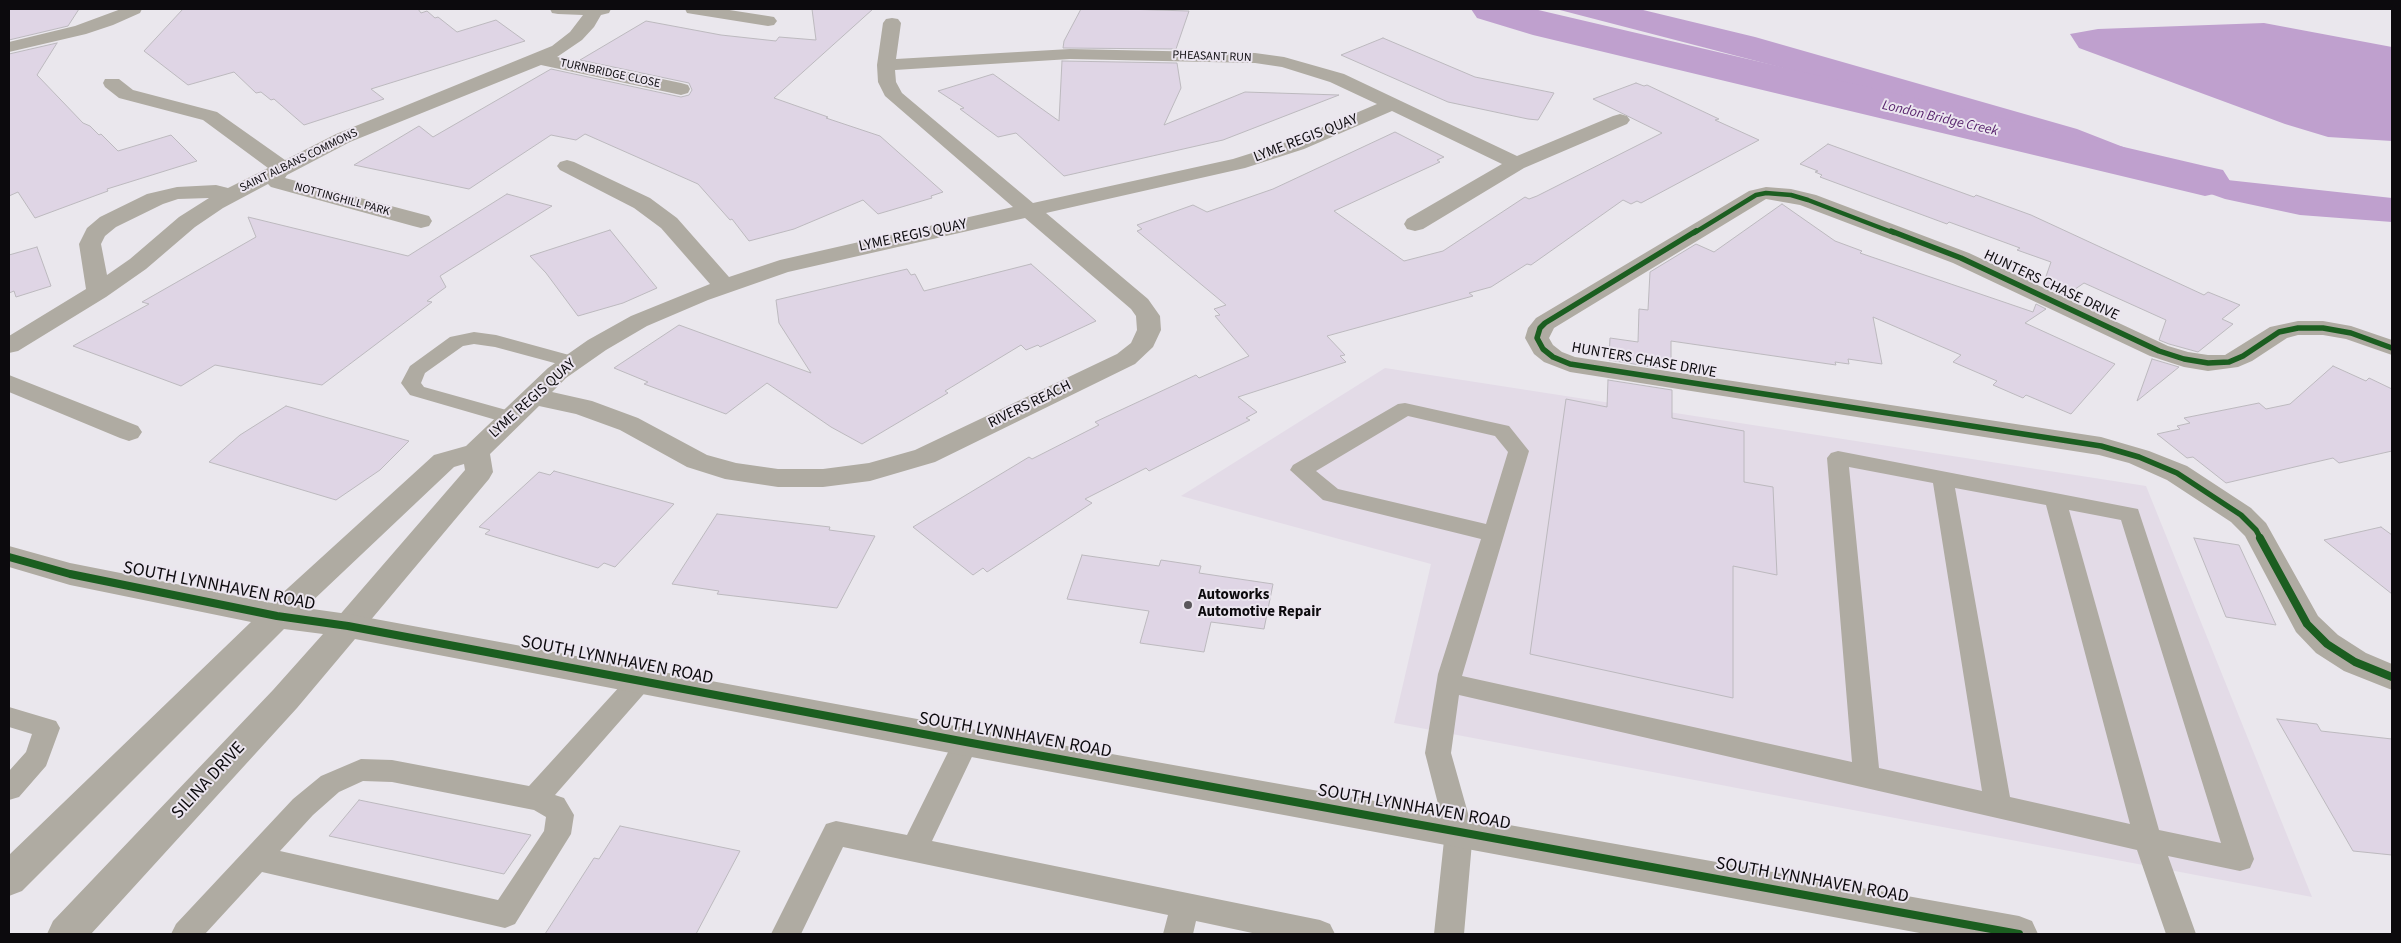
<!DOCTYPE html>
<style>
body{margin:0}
#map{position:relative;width:2401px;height:943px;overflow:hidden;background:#eae7ed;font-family:"Source Sans 3",sans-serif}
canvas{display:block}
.frame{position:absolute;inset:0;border:10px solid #0c0a0d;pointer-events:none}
</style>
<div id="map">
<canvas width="2401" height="943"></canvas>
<div class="frame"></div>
</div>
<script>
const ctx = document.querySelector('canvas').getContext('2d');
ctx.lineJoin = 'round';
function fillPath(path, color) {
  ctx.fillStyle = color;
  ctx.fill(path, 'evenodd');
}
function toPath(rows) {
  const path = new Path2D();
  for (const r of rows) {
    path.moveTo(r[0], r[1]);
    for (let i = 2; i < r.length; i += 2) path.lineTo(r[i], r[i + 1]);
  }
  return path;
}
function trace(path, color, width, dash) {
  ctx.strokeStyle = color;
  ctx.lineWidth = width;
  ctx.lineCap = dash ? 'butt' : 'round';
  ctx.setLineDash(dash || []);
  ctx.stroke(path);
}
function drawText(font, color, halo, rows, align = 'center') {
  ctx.font = font + ' "Source Sans 3",sans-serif';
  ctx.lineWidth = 4;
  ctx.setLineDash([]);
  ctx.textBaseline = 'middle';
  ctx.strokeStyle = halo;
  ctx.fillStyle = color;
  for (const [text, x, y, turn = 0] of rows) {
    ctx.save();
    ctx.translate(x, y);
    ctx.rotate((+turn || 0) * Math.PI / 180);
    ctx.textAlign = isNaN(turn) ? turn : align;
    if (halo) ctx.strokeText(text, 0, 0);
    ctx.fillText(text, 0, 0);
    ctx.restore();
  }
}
const built = toPath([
 [1385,368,2146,486,2312,897,1394,723,1431,564,1181,496]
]);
const water = toPath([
 [1556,9,1639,9,1755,37,2077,129,2200,177,2392,198,2392,222,2300,215,2225,199,2049,137],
 [2264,23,2392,47,2392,141,2328,137,2285,124,2079,48,2070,34,2098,29]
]);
const river = toPath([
 [1471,9,1534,9,2205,166,2223,170,2230,181,2223,192,2205,196,1533,35,1477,18,1471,9]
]);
const building = toPath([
 [9,9,79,9,68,26,9,40,9,9],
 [183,9,418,9,421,13,427,11,435,18,438,17,457,32,496,20,525,41,371,89,384,99,304,125,274,99,271,100,261,92,256,93,234,72,188,85,144,51,183,9],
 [812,9,873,9,774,98,828,117,826,118,880,136,943,192,931,196,932,198,878,214,863,200,794,229,749,241,732,219,730,220,698,184,585,134,576,140,551,135,469,189,354,165,419,126,433,137,551,69,681,97,689,95,692,90,689,83,580,60,646,21,721,35,776,41,779,37,816,40,812,9],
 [1081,9,1125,9,1189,11,1176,49,1063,48,1064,41,1081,9],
 [1383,38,1475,77,1554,93,1538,120,1528,119,1448,102,1341,55,1383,38],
 [57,43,37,75,83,123,90,126,99,135,101,134,118,151,171,135,197,161,107,189,108,191,97,195,35,218,18,192,9,196,9,54,57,43],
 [1062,61,1177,63,1181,88,1164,125,1245,92,1339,95,1223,140,1064,176,1016,133,998,137,960,109,964,108,938,91,993,74,1059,121,1062,61],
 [1636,83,1644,86,1647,85,1719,119,1715,120,1759,140,1641,203,1637,201,1631,204,1623,200,1531,265,1527,264,1491,287,1469,293,1473,296,1327,336,1345,355,1340,356,1346,362,1238,397,1257,412,1246,418,1250,420,1149,471,1146,468,1085,499,1092,503,987,572,983,568,973,575,913,527,1029,457,1032,459,1099,425,1095,422,1196,375,1199,378,1249,356,1215,316,1220,315,1214,309,1226,305,1137,231,1142,229,1137,225,1193,205,1207,212,1273,189,1395,132,1444,157,1437,160,1440,162,1334,211,1404,261,1443,251,1525,197,1529,199,1537,196,1662,133,1593,99,1636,83],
 [1828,144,1974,197,1976,195,2031,215,2204,295,2208,292,2240,305,2222,319,2233,324,2198,352,2169,344,2159,340,2166,320,2084,283,2065,296,2043,285,2051,262,2017,250,2020,248,1949,222,1947,224,1820,177,1822,175,1815,172,1818,171,1800,164,1828,144],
 [507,194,552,206,440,276,446,287,427,301,432,302,322,385,215,365,181,386,73,346,149,304,142,302,256,237,248,217,408,256,507,194],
 [1782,204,1835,241,1862,251,1860,253,2033,312,2036,304,2046,309,2025,323,2115,364,2071,414,2026,395,2023,398,1993,385,1997,381,1953,362,1961,355,1873,317,1882,364,1848,359,1849,364,1835,362,1836,365,1671,341,1671,370,1609,360,1610,338,1638,342,1639,309,1648,310,1650,272,1696,244,1714,252,1782,204],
 [610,230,657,288,623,303,578,316,546,273,530,256,610,230],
 [37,247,51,286,16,297,14,291,9,293,9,255,37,247],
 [1031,264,1096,321,1040,347,1038,345,1026,350,1021,345,945,391,948,393,862,444,831,427,767,383,726,414,644,384,648,382,614,368,679,325,811,373,779,323,776,300,907,269,911,275,915,274,924,291,1031,264],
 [2152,359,2179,367,2137,401,2152,359],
 [2333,366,2366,381,2369,378,2392,389,2392,451,2339,463,2333,458,2226,483,2193,457,2187,458,2157,434,2180,429,2177,426,2190,423,2184,418,2259,403,2266,409,2290,404,2333,366],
 [1608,380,1672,390,1672,418,1744,431,1744,482,1773,487,1777,575,1733,566,1733,698,1530,654,1566,399,1607,407,1608,380],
 [286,406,409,441,380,470,336,500,209,462,240,435,286,406],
 [554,471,674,504,615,567,604,563,598,568,485,534,490,530,479,527,539,472,550,475,554,471],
 [717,514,830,527,829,530,875,536,837,608,717,594,719,591,672,584,717,514],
 [2381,527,2392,535,2392,594,2324,540,2381,527],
 [2194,538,2239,545,2276,625,2226,617,2194,538],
 [1082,555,1159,566,1161,560,1201,566,1199,573,1273,584,1264,629,1211,622,1204,652,1140,643,1149,611,1067,599,1082,555],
 [2277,719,2317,724,2321,731,2392,739,2392,855,2353,851,2277,719],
 [359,800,531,835,504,874,329,836,359,800],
 [620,826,740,851,696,934,545,934,594,858,599,859,620,826]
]);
const service = toPath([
 [474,332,496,335,580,358,583,362,580,366,573,368,495,347,474,344,463,346,425,373,421,383,424,387,517,413,520,418,517,423,510,424,410,395,401,383,410,366,450,337,474,332],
 [1405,403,1509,426,1529,451,1462,676,1852,762,1827,458,1831,453,1838,451,2138,509,2254,859,2250,868,2240,871,2168,856,2196,934,2166,934,2137,850,1459,695,1451,753,1473,831,1464,934,1434,934,1445,831,1425,753,1438,674,1481,539,1323,500,1290,470,1293,465,1398,404,1405,403],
 [1408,416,1495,436,1508,452,1486,524,1338,489,1316,471,1408,416],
 [1849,467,1933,483,1982,791,1879,768,1849,467],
 [1955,488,2046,505,2130,824,2010,797,1955,488],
 [2069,510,2121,520,2221,843,2159,830,2069,510],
 [640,671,649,674,652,681,649,688,555,795,564,798,574,815,571,834,515,924,505,928,262,872,205,934,171,934,176,924,293,799,321,776,361,759,392,760,529,786,631,674,640,671],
 [363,781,392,782,534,810,546,817,544,831,498,900,280,851,313,815,339,792,363,781],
 [9,707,56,721,60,728,46,766,19,797,9,800,9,771,26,752,32,734,9,727,9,707],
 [966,731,975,734,979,742,932,841,1320,920,1330,924,1335,934,1257,934,1196,921,1193,934,1163,934,1168,915,843,847,801,934,771,934,826,824,836,821,907,835,957,734,966,731]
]);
const minor = toPath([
 [121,9,142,9,140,13,113,25,86,34,9,52,9,42,75,26,121,9],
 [550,9,611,9,609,13,601,15,594,27,582,40,557,57,681,83,688,85,690,89,688,93,681,95,541,65,350,142,287,175,285,178,429,216,432,221,429,226,421,228,413,226,271,187,268,184,223,208,195,227,146,269,106,297,18,351,9,353,9,336,86,289,79,244,87,228,100,217,147,194,177,187,216,185,228,188,268,168,203,120,119,98,105,87,103,83,105,79,119,79,133,90,217,112,285,160,336,134,552,46,570,32,583,15,558,14,552,13,550,9],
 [209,198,179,217,130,259,107,275,101,244,105,236,116,227,163,204,178,199,209,198],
 [685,9,723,9,768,16,774,17,777,21,774,25,768,26,693,14,687,13,685,9],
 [892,18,898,19,901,23,896,59,1070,49,1255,53,1284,57,1344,74,1517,156,1613,116,1620,114,1627,116,1630,120,1627,124,1524,168,1423,229,1415,231,1407,229,1404,224,1407,219,1502,164,1392,111,1304,149,1245,168,1046,213,1148,299,1160,316,1161,330,1153,347,1135,364,935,462,870,481,823,487,778,487,725,479,687,467,620,430,576,414,539,406,490,454,493,472,489,479,359,634,348,638,337,634,332,626,337,618,465,470,464,464,454,467,288,624,277,628,266,624,262,616,266,608,434,455,466,446,548,368,588,340,631,316,710,284,661,228,634,208,560,170,557,166,560,162,567,160,574,162,650,198,677,218,729,277,780,260,1013,207,885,96,878,82,877,65,883,23,886,19,892,18],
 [1070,59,1255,63,1282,67,1330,82,1377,104,1290,141,1233,159,1033,203,902,93,896,82,895,70,1070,59],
 [1025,218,1131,309,1136,316,1137,330,1131,343,1117,354,915,450,869,463,823,469,778,469,736,463,707,455,638,418,592,401,552,392,566,378,606,350,647,326,708,300,788,272,1025,218],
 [1766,187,1791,189,1816,195,1969,253,2168,346,2188,352,2208,355,2225,355,2270,327,2298,321,2323,321,2351,326,2392,340,2392,355,2346,339,2323,335,2298,335,2287,338,2252,361,2238,367,2208,371,2184,367,2150,356,1953,263,1800,205,1766,199,1554,328,1549,338,1553,345,1562,352,1575,357,2101,437,2149,451,2187,466,2251,508,2266,523,2318,616,2338,635,2366,653,2392,664,2392,690,2344,671,2316,653,2296,632,2245,536,2231,522,2167,480,2129,463,2099,455,1570,372,1544,362,1534,354,1525,338,1528,328,1536,318,1749,191,1766,187],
 [9,375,138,426,142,432,138,438,129,441,120,438,9,392,9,375]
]);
const tertiary = toPath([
 [9,546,70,563,277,604,348,614,966,728,2019,916,2032,921,2038,934,1925,934,966,756,355,639,297,708,91,934,47,934,53,921,273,690,323,634,284,629,22,891,9,896,9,855,251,622,70,585,9,567,9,546]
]);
const cyclewayFar2 = toPath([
 [1694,233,1756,195,1766,193,1791,195,1808,200,1894,233]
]);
const cyclewayFar1 = toPath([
 [1696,231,1545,323,1540,328,1537,338,1543,349,1553,357,1570,364,2101,446,2139,457,2177,473,2241,515,2256,530,2261,539],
 [1891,231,1961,258,2159,351,2184,359,2208,363,2229,362,2243,356,2279,332,2298,328,2323,328,2351,333,2392,348]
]);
const cycleway = toPath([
 [2260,538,2307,624,2327,644,2355,662,2392,677],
 [9,557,70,574,277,616,348,626,966,742,2019,934]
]);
const markers = [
 [1188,605,5,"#5a575b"]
];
const farStreetnames = [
 ["PHEASANT RUN",1212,57,2],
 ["TURNBRIDGE CLOSE",610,74,12],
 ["SAINT ALBANS COMMONS",299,161,-26],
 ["NOTTINGHILL PARK",342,200,15]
];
const farWaternames = [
 ["London Bridge Creek",1940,119,13]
];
const streetNames = [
 ["LYME REGIS QUAY",1306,139,-21],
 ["LYME REGIS QUAY",913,236,-12],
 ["HUNTERS CHASE DRIVE",2051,286,25],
 ["HUNTERS CHASE DRIVE",1644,361,10],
 ["LYME REGIS QUAY",533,399,-42],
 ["RIVERS REACH",1030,405,-26]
];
const poiNames = [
 ["Autoworks",1198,596],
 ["Automotive Repair",1198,613]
];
const nearStreetnames = [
 ["SOUTH LYNNHAVEN ROAD",219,587,11],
 ["SOUTH LYNNHAVEN ROAD",617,661,11],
 ["SOUTH LYNNHAVEN ROAD",1015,736,10],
 ["SILINA DRIVE",209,781,-47],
 ["SOUTH LYNNHAVEN ROAD",1414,808,10],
 ["SOUTH LYNNHAVEN ROAD",1812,881,10]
];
fillPath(built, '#e3dbe7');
fillPath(water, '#bfa0ce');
fillPath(river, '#bfa0ce');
fillPath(building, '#dfd5e5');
trace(building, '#bcb9be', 1);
fillPath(service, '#afaba2');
fillPath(minor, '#afaba2');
fillPath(tertiary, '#afaba2');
trace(cyclewayFar2, '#1b5e20', 4.5);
trace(cyclewayFar1, '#1b5e20', 5.5);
trace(cycleway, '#1b5e20', 8);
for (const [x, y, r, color] of markers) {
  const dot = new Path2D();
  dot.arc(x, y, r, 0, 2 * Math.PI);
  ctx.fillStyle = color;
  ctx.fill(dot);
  trace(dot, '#ebe5ef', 2);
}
drawText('12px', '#0c0a0d', '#ebe5ef', farStreetnames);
drawText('italic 14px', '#541f6a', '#ebe5ef', farWaternames);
drawText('15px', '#0c0a0d', '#ebe5ef', streetNames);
drawText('bold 15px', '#0c0a0d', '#ebe5ef', poiNames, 'left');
drawText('18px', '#0c0a0d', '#ebe5ef', nearStreetnames);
</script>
